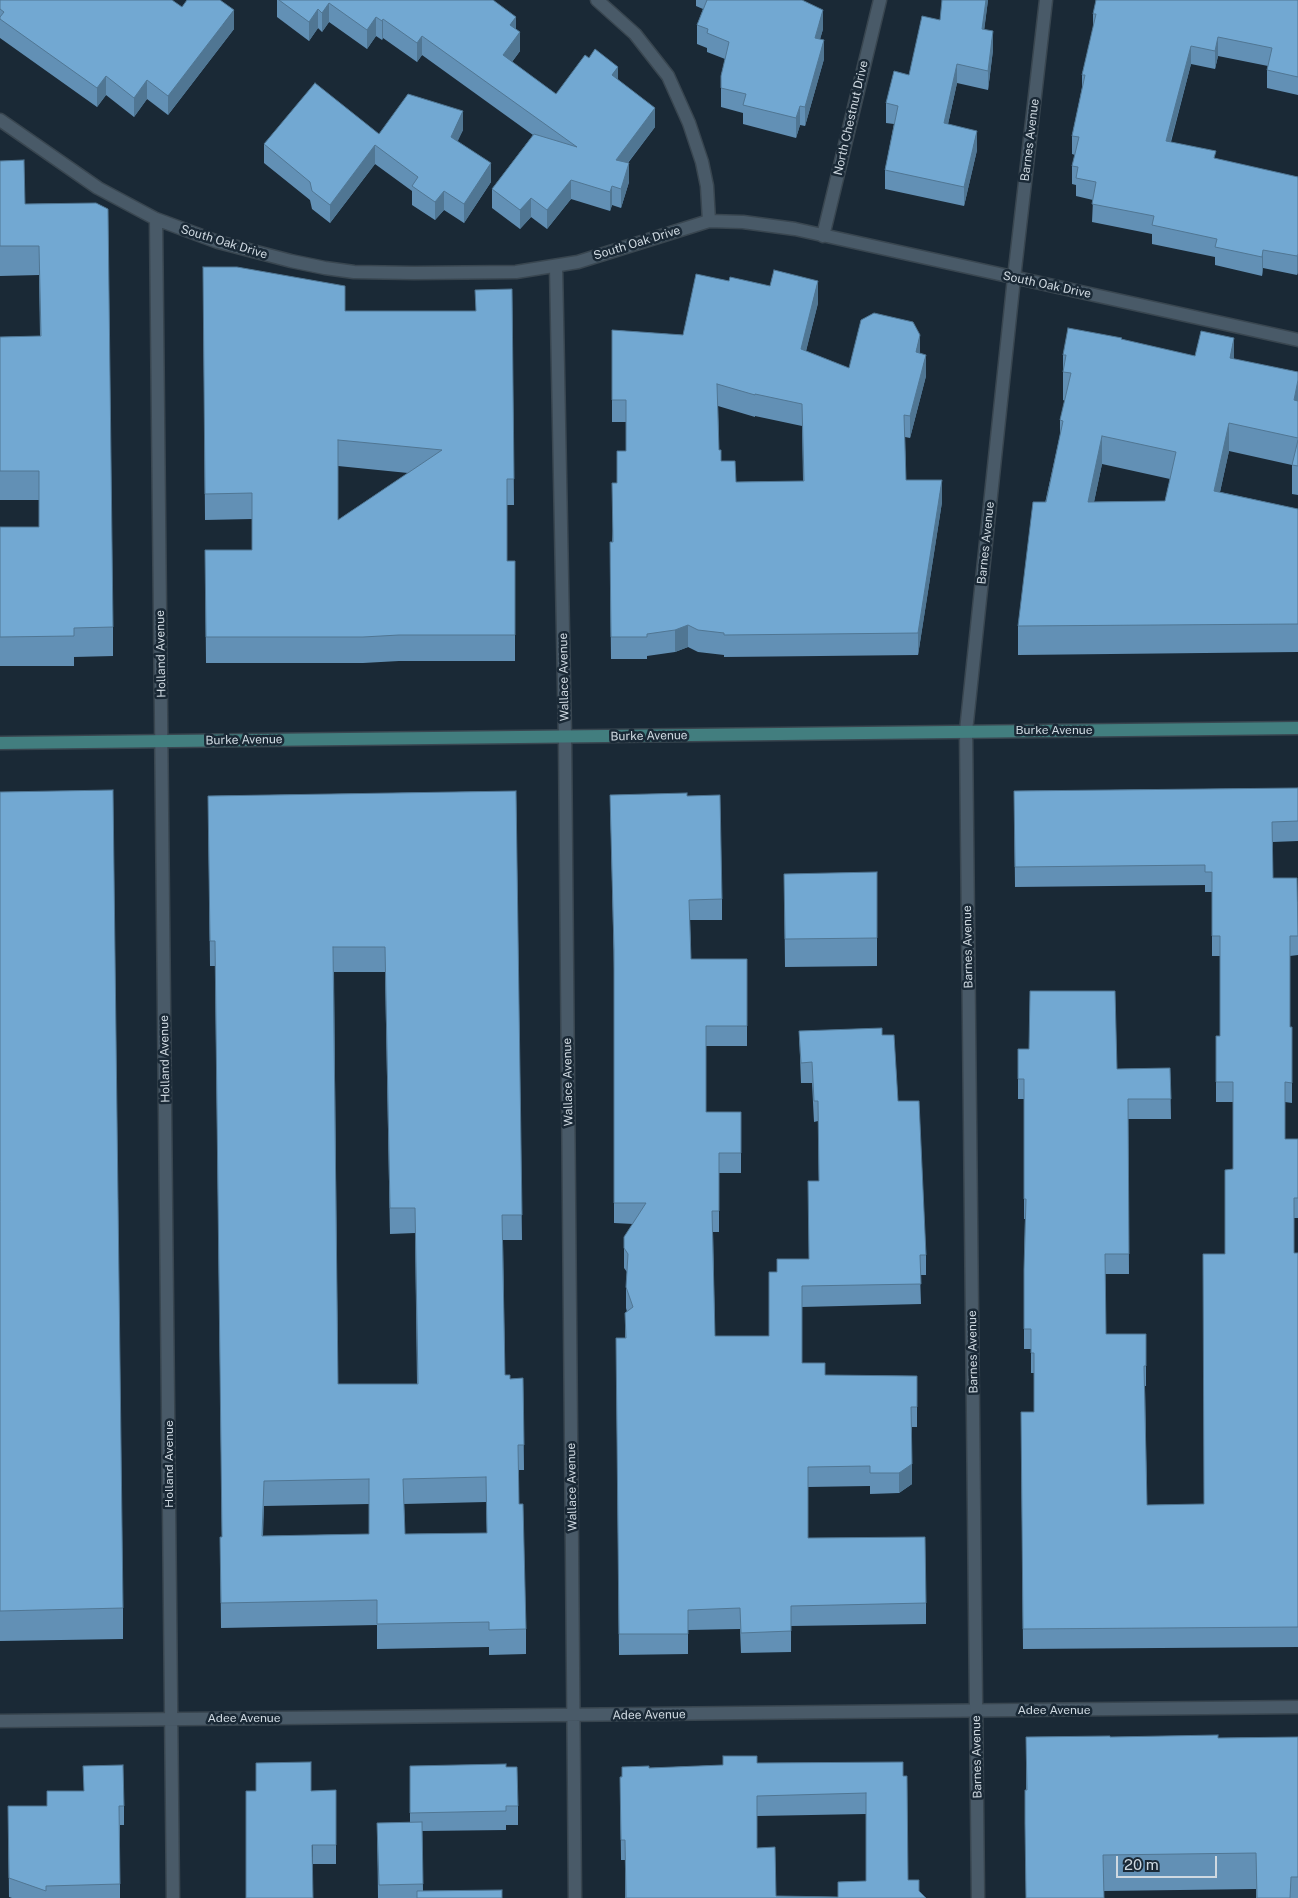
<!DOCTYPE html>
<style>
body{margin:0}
#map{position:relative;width:1298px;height:1898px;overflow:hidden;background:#1a2936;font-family:"Public Sans",sans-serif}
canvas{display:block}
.scale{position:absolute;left:1116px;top:1856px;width:101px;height:22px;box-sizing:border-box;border:2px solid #cfd9e1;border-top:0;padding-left:6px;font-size:15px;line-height:18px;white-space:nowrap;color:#cfd9e1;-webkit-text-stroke:4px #1a2936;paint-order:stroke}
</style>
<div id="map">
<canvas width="1298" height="1898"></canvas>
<div class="scale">20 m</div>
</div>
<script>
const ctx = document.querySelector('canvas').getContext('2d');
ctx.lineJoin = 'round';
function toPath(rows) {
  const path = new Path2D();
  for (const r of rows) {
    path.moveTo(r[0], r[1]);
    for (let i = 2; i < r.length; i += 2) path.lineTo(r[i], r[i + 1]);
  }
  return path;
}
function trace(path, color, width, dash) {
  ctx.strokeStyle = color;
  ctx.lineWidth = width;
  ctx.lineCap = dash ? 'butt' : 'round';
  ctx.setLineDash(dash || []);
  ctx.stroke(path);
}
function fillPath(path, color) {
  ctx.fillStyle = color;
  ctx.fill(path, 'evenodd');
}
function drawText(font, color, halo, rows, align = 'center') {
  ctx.font = font + ' "Public Sans",sans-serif';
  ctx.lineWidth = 5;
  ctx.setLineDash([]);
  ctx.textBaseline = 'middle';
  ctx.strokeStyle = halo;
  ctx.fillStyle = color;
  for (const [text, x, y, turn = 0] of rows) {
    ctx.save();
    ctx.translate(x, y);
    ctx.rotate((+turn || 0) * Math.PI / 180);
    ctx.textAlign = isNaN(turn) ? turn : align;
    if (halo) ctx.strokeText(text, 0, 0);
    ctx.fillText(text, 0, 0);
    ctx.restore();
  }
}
const minor = toPath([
 [597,0,635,34,668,76,689,123,702,162,707,186,709,221],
 [0,120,98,188,156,219,218,242,291,261,325,268,354,272,414,273,516,272,578,262,709,221,743,222,795,229,1298,340],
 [156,219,173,1898],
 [823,236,880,0],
 [556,266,565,737,575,1898],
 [0,1721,1298,1707]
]);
const tertiary = toPath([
 [978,1898,966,731,1014,278,1046,0]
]);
const secondary = toPath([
 [0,743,1298,728]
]);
const wall = toPath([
 [0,0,182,7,234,29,168,115,147,99,134,117,106,95,97,107,0,38],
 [277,0,493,0,516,30,520,51,512,62,556,94,618,80,655,127,628,163,629,182,621,208,612,205,610,211,571,199,547,229,531,217,520,229,492,208,492,189,533,135,422,55,417,62,383,38,382,40,376,36,367,49,329,22,322,32,318,28,309,41,277,17],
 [696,0,802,0,823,29,820,39,824,59,805,126,800,125,796,138,743,124,743,113,721,107,721,76,725,59,707,52,707,48,697,44,697,25,703,9,696,6],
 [988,0,984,30,993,50,988,90,957,83,948,124,977,150,964,206,885,189,885,170,894,124,886,123,886,103,909,75,940,20],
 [1298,0,1298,95,1267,88,1267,70,1268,66,1218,56,1215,69,1191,64,1171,142,1216,159,1298,177,1298,272,1297,275,1263,268,1262,276,1215,265,1215,257,1152,244,1152,234,1092,222,1093,200,1076,196,1076,185,1072,184,1072,166,1075,155,1072,154,1072,136,1082,88,1082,75,1093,28,1093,14],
 [463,130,457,141,491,182,464,223,444,210,435,220,412,205,412,191,375,164,330,223,312,209,310,200,264,163,264,144,379,134],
 [0,161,25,204,96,203,113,627,113,656,74,657,74,666,0,666,0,527,39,527,39,500,0,500,0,337,40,336,39,275,0,276],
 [203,267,345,311,475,311,512,289,514,505,507,505,507,561,515,561,515,661,399,661,363,663,206,663,205,550,252,550,252,519,205,520],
 [338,466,408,473,338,520],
 [818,303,806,351,849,368,920,353,926,376,910,438,905,437,906,480,942,502,918,655,724,657,724,655,698,652,688,647,675,652,647,656,647,659,611,659,610,564,612,542,617,483,617,451,626,451,626,422,612,422,612,330,683,335],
 [718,406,755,417,755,416,802,426,803,481,736,482,721,461,719,450],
 [1122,340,1195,356,1234,359,1298,372,1298,495,1292,494,1292,465,1229,451,1220,492,1298,509,1298,652,1018,655,1018,626,1060,435,1060,420,1065,401,1063,400,1063,355],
 [1102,464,1170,479,1165,501,1094,502],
 [1298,788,1298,841,1273,842,1273,878,1298,902,1298,955,1290,956,1290,1027,1292,1027,1292,1103,1285,1102,1285,1139,1298,1139,1298,1218,1294,1218,1294,1253,1298,1253,1298,1647,1023,1649,1021,1412,1034,1412,1034,1373,1031,1373,1031,1349,1024,1349,1024,1269,1025,1219,1024,1219,1024,1099,1018,1099,1018,1049,1117,1069,1170,1068,1171,1119,1128,1119,1129,1274,1105,1274,1106,1334,1146,1334,1146,1386,1145,1386,1147,1505,1204,1504,1225,1254,1233,1169,1233,1102,1216,1102,1216,1036,1220,1036,1220,956,1212,956,1212,892,1205,892,1205,885,1015,887,1014,791],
 [516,791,522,1240,503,1240,505,1375,510,1379,523,1378,524,1470,519,1470,519,1504,526,1629,526,1654,489,1655,489,1647,377,1649,377,1625,221,1628,220,1537,222,1537,215,966,210,966,208,796],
 [334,972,385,972,390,1234,415,1233,417,1384,338,1384],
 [486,1502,487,1533,405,1534,404,1504],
 [369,1504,369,1534,263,1536,264,1506],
 [0,792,123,1608,123,1639,0,1641],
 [610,795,687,796,722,899,722,920,690,920,691,959,747,959,747,1046,706,1046,706,1112,741,1112,741,1173,719,1173,719,1232,713,1232,715,1336,769,1336,777,1272,809,1259,819,1181,818,1121,814,1122,812,1083,801,1083,799,1031,882,1035,898,1101,926,1255,926,1275,920,1275,921,1304,802,1307,802,1363,825,1375,917,1376,917,1427,912,1427,912,1484,899,1493,870,1494,870,1486,808,1487,808,1538,926,1603,926,1624,791,1626,791,1652,741,1653,740,1629,688,1630,688,1654,619,1655,616,1338,625,1338,625,1313,627,1312,626,1308,626,1287,627,1272,624,1268,624,1237,633,1224,614,1223,614,970],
 [784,874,877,938,877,966,785,967],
 [1026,1737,1218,1738,1298,1737,1298,1898,1256,1898,1256,1889,1104,1891,1104,1898,1026,1898,1025,1790,1026,1790],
 [757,1763,903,1776,908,1880,926,1898,625,1898,625,1860,621,1860,620,1777,649,1768,723,1765],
 [866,1814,866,1881,838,1882,838,1897,776,1896,757,1848,757,1816],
 [410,1766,506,1767,518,1806,518,1825,506,1825,506,1830,422,1831,423,1891,502,1898,378,1898,377,1823,410,1823],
 [336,1790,336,1864,313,1864,311,1791],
 [8,1806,124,1806,124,1825,120,1825,120,1898,12,1898,9,1897]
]);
const shadedWall = toPath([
 [986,0,988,0,982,48,982,29],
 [329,3,329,22,322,32,322,13],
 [318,9,318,28,309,41,309,22],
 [234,10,234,29,168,115,168,96],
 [823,10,823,29,815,57,815,38],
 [376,17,376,36,367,49,367,30],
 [516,17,516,35,510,25],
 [383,19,383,38,382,40,382,21],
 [993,31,993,50,988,90,988,71],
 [520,32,520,51,503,74,503,55],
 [422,36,422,55,417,62,417,43],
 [1218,37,1218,56,1215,69,1215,51],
 [824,40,824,59,805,126,805,107],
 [1191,46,1191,64,1166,159,1166,141],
 [957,64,957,83,944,142,944,123],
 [618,67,618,86,612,75],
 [106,76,106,95,97,107,97,88],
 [147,80,147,99,134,117,134,98],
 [800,106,800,125,796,138,796,118],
 [655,108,655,127,616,178,616,160],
 [463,111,463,130,451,156,451,137],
 [977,131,977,150,964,206,964,187],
 [375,145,375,164,330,223,330,205],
 [491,163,491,182,464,223,464,204],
 [629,163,629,182,621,208,621,189],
 [571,180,571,199,547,229,547,210],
 [612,186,612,205,610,211,610,192],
 [444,191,444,210,435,220,435,202],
 [531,198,531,217,520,229,520,210],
 [1263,250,1263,268,1262,276,1262,257],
 [1298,254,1298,272,1297,275,1297,256],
 [818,281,818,303,801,371,801,349],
 [920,335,920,357,916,352],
 [1234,338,1234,366,1230,358],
 [926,355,926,376,910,438,910,416],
 [1298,380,1298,408,1294,400],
 [1229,423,1229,451,1214,519,1214,491],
 [1102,436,1102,464,1088,530,1088,502],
 [942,480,942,502,918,655,918,633],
 [688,625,688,647,675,652,675,630],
 [912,1464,912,1484,899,1493,899,1473]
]);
const building = toPath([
 [0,0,172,0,182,7,187,0,220,0,234,10,168,96,147,80,134,98,106,76,97,88,0,19,0,17,4,12,0,9,0,0],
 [279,0,493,0,516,17,510,25,520,32,503,55,556,94,585,55,589,58,595,49,618,67,612,75,655,108,616,160,629,163,621,189,612,186,610,192,571,180,547,210,531,198,520,210,492,189,534,134,577,147,422,36,417,43,383,19,382,21,376,17,367,30,329,3,322,13,318,9,309,22,279,0],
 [707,0,802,0,823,10,815,38,824,40,805,107,800,106,796,118,743,105,746,94,721,88,721,76,729,42,707,33,708,29,697,25,707,0],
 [942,0,986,0,982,29,993,31,988,71,957,64,944,123,977,131,964,187,885,170,898,106,886,103,894,71,909,75,922,16,940,20,942,0],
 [1096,0,1298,0,1298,77,1267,70,1272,48,1218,37,1215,51,1191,46,1166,141,1216,151,1214,158,1298,177,1298,254,1297,256,1263,250,1262,257,1215,247,1217,239,1152,225,1154,216,1092,204,1096,182,1076,178,1078,167,1072,166,1079,137,1072,136,1085,75,1082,75,1096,14,1093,14,1096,0],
 [315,83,379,134,408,94,463,111,451,137,491,163,464,204,444,191,435,202,412,186,418,177,375,145,330,205,312,191,310,182,264,144,315,83],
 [24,160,25,204,96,203,108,209,113,627,74,628,74,636,0,637,0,527,39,527,39,471,0,471,0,337,41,336,39,246,0,246,0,161,24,160],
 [203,267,237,267,345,286,345,311,476,311,475,290,512,289,514,479,507,479,507,561,515,561,515,635,399,635,363,637,206,637,205,550,252,550,252,493,205,494,203,267],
 [338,440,442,450,338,520,338,440],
 [774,270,818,281,801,349,849,368,861,320,874,313,913,322,920,335,916,352,926,355,910,416,904,415,906,480,942,480,918,633,724,635,724,633,698,630,688,625,675,630,647,634,647,637,611,637,610,542,613,542,612,483,617,483,617,451,626,451,626,400,612,400,612,330,683,335,696,274,729,281,730,277,770,286,774,270],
 [717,384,755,395,755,394,802,404,804,481,736,482,735,461,721,461,721,450,719,450,717,384],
 [1068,328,1122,338,1121,339,1195,356,1201,331,1234,338,1230,358,1298,372,1298,380,1294,400,1298,401,1298,438,1229,423,1214,491,1298,509,1298,624,1018,626,1033,502,1046,502,1063,421,1060,420,1071,373,1063,372,1066,355,1063,355,1068,328],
 [1102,436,1176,452,1165,501,1088,502,1102,436],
 [1298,440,1298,466,1292,465,1298,440],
 [1298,788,1298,821,1272,822,1273,878,1297,878,1298,936,1290,936,1290,1027,1292,1027,1292,1083,1285,1082,1285,1139,1298,1139,1298,1198,1294,1198,1294,1253,1298,1253,1298,1627,1023,1629,1021,1412,1034,1412,1034,1353,1031,1353,1031,1329,1024,1329,1024,1269,1026,1199,1024,1199,1024,1079,1018,1079,1018,1049,1029,1049,1030,991,1115,991,1117,1069,1170,1068,1171,1099,1128,1099,1129,1254,1105,1254,1106,1334,1146,1334,1146,1366,1144,1366,1147,1505,1204,1504,1203,1254,1225,1254,1225,1170,1233,1169,1233,1082,1216,1082,1216,1036,1220,1036,1220,936,1212,936,1212,872,1205,872,1205,865,1015,867,1014,791,1298,788],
 [113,790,123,1608,0,1611,0,792,113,790],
 [516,791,522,1215,502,1215,505,1375,510,1375,510,1379,523,1378,524,1445,518,1445,519,1504,523,1504,526,1629,489,1630,489,1622,377,1624,377,1600,221,1603,220,1537,222,1537,215,941,210,941,208,796,516,791],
 [333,947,385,947,390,1208,415,1208,418,1384,338,1384,333,947],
 [486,1477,487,1533,405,1534,403,1479,486,1477],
 [369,1479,369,1534,262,1536,264,1481,369,1479],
 [687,793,687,796,720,795,722,899,689,900,691,959,747,959,747,1026,706,1026,706,1112,741,1112,741,1153,719,1153,719,1211,712,1211,715,1336,769,1336,769,1272,777,1272,777,1259,809,1259,808,1181,819,1181,818,1101,814,1101,812,1062,801,1063,799,1031,882,1028,882,1035,894,1035,898,1101,919,1101,926,1255,920,1255,921,1284,802,1286,802,1363,825,1363,825,1375,917,1376,917,1407,911,1407,912,1464,899,1473,870,1473,870,1466,808,1467,808,1538,925,1537,926,1603,791,1606,791,1631,741,1633,740,1608,688,1610,688,1634,619,1634,616,1338,626,1338,625,1313,633,1307,626,1287,628,1254,624,1248,624,1237,646,1203,614,1203,614,950,610,795,687,793],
 [877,872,877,938,785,939,784,874,877,872],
 [1218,1735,1218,1738,1298,1737,1298,1877,1291,1877,1290,1898,1257,1898,1256,1853,1103,1855,1104,1898,1026,1898,1025,1824,1025,1790,1027,1790,1026,1737,1110,1736,1110,1737,1218,1735],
 [723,1756,757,1756,757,1763,903,1762,903,1776,907,1776,908,1880,919,1880,919,1891,926,1898,626,1898,625,1840,621,1840,620,1777,622,1777,622,1767,649,1766,649,1768,723,1765,723,1756],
 [866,1793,866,1881,838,1882,838,1897,776,1896,775,1847,757,1848,757,1796,866,1793],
 [311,1762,311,1791,336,1790,336,1845,312,1845,313,1898,246,1898,246,1791,256,1791,256,1763,311,1762],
 [506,1764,506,1767,517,1767,518,1806,506,1806,506,1811,410,1813,410,1766,506,1764],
 [123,1765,124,1806,119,1806,120,1884,46,1886,46,1891,9,1878,8,1806,47,1806,47,1791,84,1791,83,1766,123,1765],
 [422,1822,423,1884,379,1885,377,1823,422,1822],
 [502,1890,502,1898,417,1898,417,1891,502,1890]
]);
const streetNames = [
 ["North Chestnut Drive",851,118,-77],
 ["Barnes Avenue",1030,140,-83],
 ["South Oak Drive",224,242,17],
 ["South Oak Drive",637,243,-17],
 ["South Oak Drive",1047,285,12],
 ["Barnes Avenue",986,543,-84],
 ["Holland Avenue",161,654,-91],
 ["Wallace Avenue",564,677,-91],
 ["Burke Avenue",1054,730],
 ["Burke Avenue",649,736,-1],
 ["Burke Avenue",244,740,-1],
 ["Barnes Avenue",968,947,-91],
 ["Holland Avenue",165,1059,-91],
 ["Wallace Avenue",568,1082,-91],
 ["Barnes Avenue",973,1352,-91],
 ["Holland Avenue",169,1464,-90],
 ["Wallace Avenue",572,1487,-91],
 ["Adee Avenue",1054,1710],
 ["Adee Avenue",649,1715,-1],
 ["Adee Avenue",244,1718],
 ["Barnes Avenue",977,1757,-91]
];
trace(minor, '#394650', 15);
trace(tertiary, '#394650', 15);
trace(secondary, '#394650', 15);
trace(minor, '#495a68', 12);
trace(tertiary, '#495a68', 12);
trace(secondary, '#427e7f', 12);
fillPath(wall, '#6290b5');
fillPath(shadedWall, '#507693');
fillPath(building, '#72a8d2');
trace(building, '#507693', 1);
drawText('12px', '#cfd9e1', '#1a2936', streetNames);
</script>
